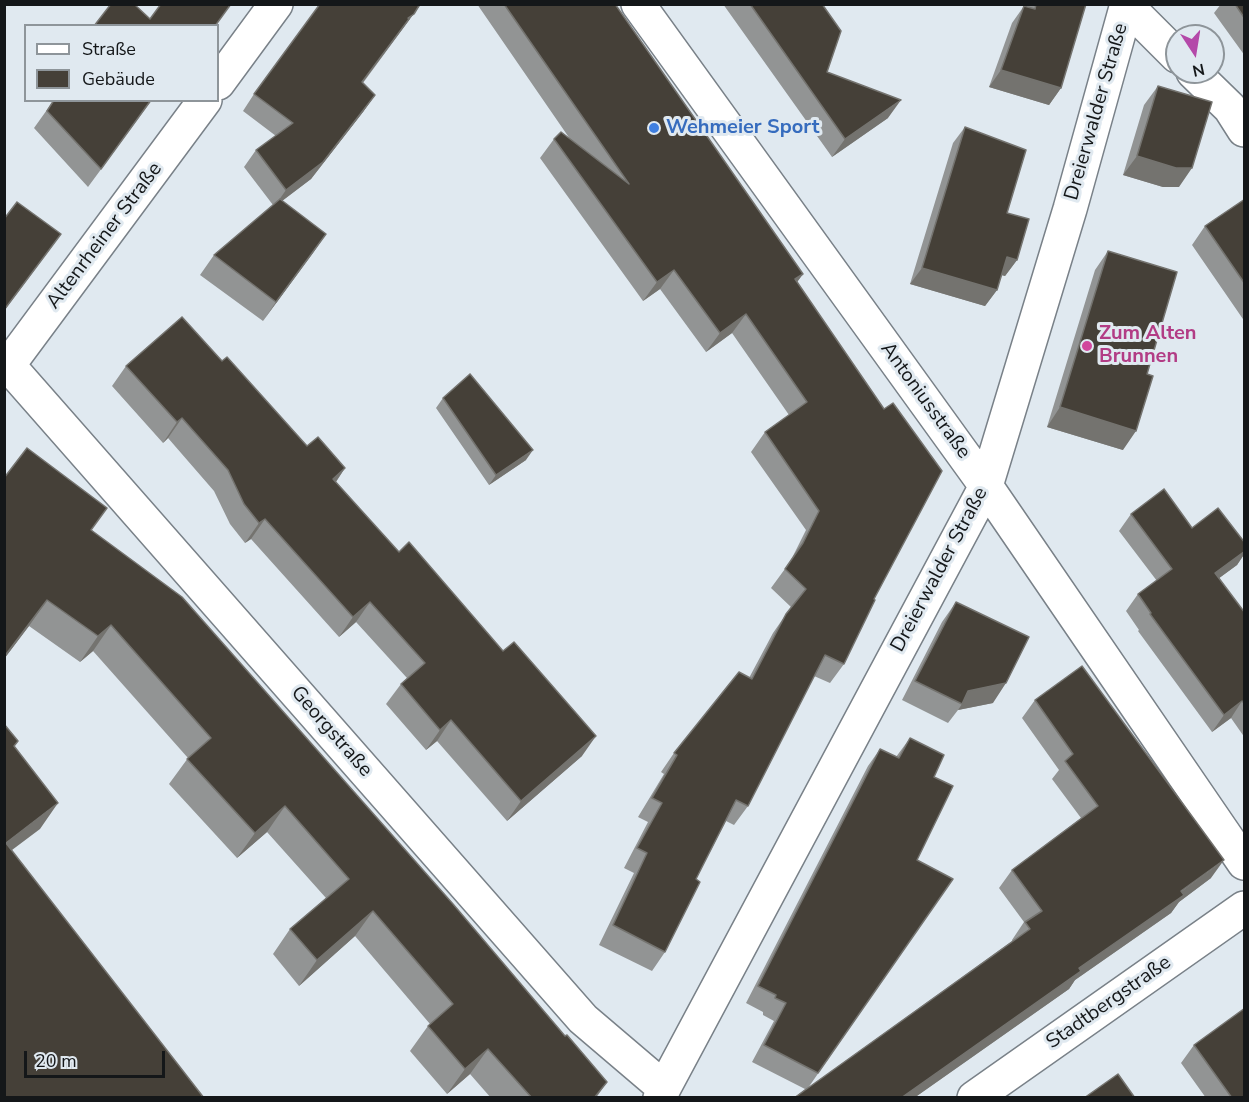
<!DOCTYPE html>
<meta charset="utf-8">
<style>
body{margin:0}
#map{position:relative;width:1249px;height:1102px;overflow:hidden;background:#e0e9f0;font-family:"Nunito Sans",sans-serif}
canvas{display:block}
.frame{position:absolute;inset:0;border:6px solid #141719;pointer-events:none}
.legend{position:absolute;left:24px;top:24px;width:195px;height:78px;box-sizing:border-box;background:#e0e9f0;border:2px solid #8e959a;margin:0;padding:8px 10px;list-style:none;font-size:18px;color:#141719}
.legend li{display:flex;align-items:center;gap:12px;height:30px}
.legend b{width:30px;border:2px solid #8e959a}
.north{position:absolute;left:1165px;top:24px;width:60px;height:60px;box-sizing:border-box;background:#e0e9f0;border:2px solid #8e959a;border-radius:50%;rotate:168deg;font-size:16px;font-weight:700;line-height:24px;text-align:center;color:#141719}
.north::after{content:'';display:block;margin:auto;width:21px;height:27px;background:#b449a9;clip-path:polygon(50% 0,100% 100%,50% 72%,0 100%)}
.scale{position:absolute;left:24px;top:1051px;width:141px;height:27px;box-sizing:border-box;border:3px solid #141719;border-top:0;padding-left:8px;font-size:18px;line-height:21px;white-space:nowrap;color:#141719;-webkit-text-stroke:4px #e0e9f0;paint-order:stroke}
</style>
<div id="map">
<canvas width="1249" height="1102"></canvas>
<div class="frame"></div>
<ul class="legend">
<li><b style="height:8px;background:#fff"></b>Straße</li>
<li><b style="height:16px;background:#454038"></b>Gebäude</li>
</ul>
<div class="north">N</div>
<div class="scale">20 m</div>
</div>
<script>
const ctx = document.querySelector('canvas').getContext('2d');
ctx.lineJoin = 'round';
function toPath(rows) {
  const path = new Path2D();
  for (const r of rows) {
    path.moveTo(r[0], r[1]);
    for (let i = 2; i < r.length; i += 2) path.lineTo(r[i], r[i + 1]);
  }
  return path;
}
function trace(path, color, width, dash) {
  ctx.strokeStyle = color;
  ctx.lineWidth = width;
  ctx.lineCap = dash ? 'butt' : 'round';
  ctx.setLineDash(dash || []);
  ctx.stroke(path);
}
function fillPath(path, color) {
  ctx.fillStyle = color;
  ctx.fill(path, 'evenodd');
}
function drawText(font, color, halo, rows, align = 'center') {
  ctx.font = font + ' "Nunito Sans",sans-serif';
  ctx.lineWidth = 6;
  ctx.setLineDash([]);
  ctx.textBaseline = 'middle';
  ctx.strokeStyle = halo;
  ctx.fillStyle = color;
  for (const [text, x, y, turn = 0] of rows) {
    ctx.save();
    ctx.translate(x, y);
    ctx.rotate((+turn || 0) * Math.PI / 180);
    ctx.textAlign = isNaN(turn) ? turn : align;
    if (halo) ctx.strokeText(text, 0, 0);
    ctx.fillText(text, 0, 0);
    ctx.restore();
  }
}
const minor = toPath([
 [638,4,986,486,1244,863],
 [1127,6,1177,56],
 [1193,72,1230,108,1244,130],
 [218,83,276,4],
 [8,365,583,1019,664,1088],
 [4,371,205,100],
 [660,1098,664,1088,986,486,1070,209,1127,4],
 [974,1098,1244,908]
]);
const wall = toPath([
 [421,4,363,83,375,95,363,112,311,179,282,201,326,234,263,321,200,275,214,255,273,205,244,167,256,150,276,136,243,111,254,94],
 [477,4,615,4,803,274,797,282,874,599,844,664,830,683,814,676,748,806,734,825,726,821,696,879,665,952,652,971,599,945,634,873,624,868,648,822,638,817,664,774,661,772,674,753,749,678,773,633,791,607,771,588,790,562,806,530,751,452,765,432,789,415,732,333,706,352,660,289,643,301,540,158,554,139,570,139],
 [723,4,822,4,827,72,888,118,832,157],
 [1029,4,1086,4,1061,88,1049,105,989,87,1012,23,1024,6,1028,7],
 [1221,4,1245,4,1245,56,1214,13],
 [1158,86,1179,187,1163,187,1123,175,1144,105],
 [54,100,152,100,88,187,34,128],
 [965,127,1007,213,1017,260,1005,276,1001,275,997,290,985,306,910,284,953,143],
 [1245,199,1245,322,1192,245,1205,226],
 [1108,251,1123,450,1047,427,1095,270],
 [222,361,307,446,345,468,336,482,582,756,507,821,437,741,426,750,386,704,401,684,407,678,356,622,339,637,251,539,245,543,230,524,214,491,168,438,163,443,112,386,126,366],
 [443,398,526,460,489,485,436,408],
 [4,478,92,530,607,1082,596,1098,491,1098,470,1074,447,1094,410,1051,428,1026,430,1024,355,936,299,986,273,954,290,929,326,898,267,832,237,858,169,784,188,758,93,651,80,662,29,626,4,659],
 [1131,514,1192,528,1245,543,1245,553,1237,565,1219,578,1245,613,1245,738,1231,718,1212,732,1138,631,1139,630,1126,611,1138,594,1157,581,1119,531],
 [956,602,993,703,958,710,948,723,902,700,942,622],
 [1035,700,1211,878,1179,902,1171,913,1075,980,1069,989,914,1098,794,1098,805,1089,752,1062,774,1021,763,1015,763,1012,746,1003,868,766,880,749,896,757,910,738,934,777,917,860,953,879,808,1088,1012,941,1012,940,1024,922,999,888,1012,870,1081,818,1052,779,1059,770,1022,718],
 [1194,1045,1245,1098,1206,1098,1181,1063]
]);
const shadedWall = toPath([
 [420,4,421,4,350,99,408,18],
 [1001,70,1061,88,1049,105,989,87],
 [375,95,363,112,311,179,274,207,286,190],
 [901,100,888,118,832,157,845,139],
 [1137,156,1192,168,1179,187,1163,187,1123,175],
 [61,234,48,252,4,311,4,310],
 [326,234,313,253,263,321,276,302],
 [1007,257,1017,260,1005,276,996,273],
 [922,268,997,290,985,306,910,284],
 [674,270,660,289,643,301,657,282],
 [803,274,789,293,795,279],
 [746,314,732,333,706,352,720,333],
 [1060,407,1136,431,1123,450,1047,427],
 [182,418,168,438,163,443,177,422],
 [533,450,526,460,489,485,496,475],
 [345,468,331,489,333,479],
 [265,519,251,539,245,543,259,523],
 [1245,551,1245,553,1237,565,1203,590,1215,573],
 [47,600,29,626,4,659,4,657],
 [370,602,356,622,339,637,353,617],
 [111,625,93,651,80,662,98,636],
 [1006,683,993,703,958,710,962,704,968,691],
 [1242,701,1231,718,1212,732,1224,715],
 [451,720,437,741,426,750,440,730],
 [596,736,582,756,507,821,521,801],
 [58,803,40,829,4,856,6,843],
 [285,806,267,832,237,858,255,833],
 [1224,860,1211,878,1179,902,1171,913,1075,980,1069,989,914,1098,901,1098,1079,968],
 [373,911,355,936,299,986,317,960],
 [488,1049,470,1074,447,1094,465,1069]
]);
const building = toPath([
 [111,4,134,4,150,19,161,4,231,4,215,26,94,26,111,4],
 [320,4,420,4,414,14,408,18,409,19,362,82,375,95,323,162,286,190,256,150,293,123,254,94,320,4],
 [504,4,615,4,803,274,795,279,884,409,893,403,942,471,874,599,875,600,844,664,825,655,748,806,736,800,696,879,700,882,665,952,613,925,647,853,637,848,662,803,652,798,677,755,674,753,739,672,752,679,786,614,806,589,785,569,803,543,819,511,765,432,807,402,746,314,720,333,674,270,657,282,554,139,561,132,629,184,504,4],
 [750,4,822,4,841,31,827,72,901,100,845,139,750,4],
 [1036,4,1086,4,1061,88,1001,70,1024,6,1035,9,1036,4],
 [1235,4,1245,4,1245,19,1235,4],
 [1158,86,1212,102,1192,168,1176,168,1137,156,1158,86],
 [54,100,151,100,101,169,47,111,54,100],
 [965,127,1026,150,1007,213,1029,219,1017,260,1007,257,997,290,922,268,965,127],
 [280,199,326,234,276,302,214,255,280,199],
 [1245,199,1245,284,1205,226,1245,199],
 [17,202,61,234,4,310,4,219,17,202],
 [1108,251,1177,272,1147,374,1153,376,1136,431,1060,407,1108,251],
 [182,317,222,361,227,357,307,446,318,437,345,468,333,479,399,552,409,542,503,651,514,642,596,736,521,801,451,720,440,730,401,684,425,663,370,602,353,617,265,519,259,523,244,504,228,470,182,418,177,422,126,366,182,317],
 [470,374,533,450,496,475,443,398,470,374],
 [27,448,107,508,91,530,182,597,453,904,565,1036,567,1035,607,1082,594,1098,532,1098,488,1049,465,1069,428,1026,453,1004,373,911,317,960,290,929,349,879,285,806,255,833,187,759,211,738,111,625,98,636,47,600,4,657,4,478,27,448],
 [1164,489,1192,528,1218,508,1245,543,1245,551,1215,573,1245,613,1245,704,1242,701,1224,715,1150,614,1151,613,1138,594,1172,569,1131,514,1164,489],
 [956,602,1029,637,1006,683,968,691,962,704,915,681,956,602],
 [1082,666,1224,860,1181,891,1184,895,1079,968,1081,971,901,1098,794,1098,1030,929,1025,922,1042,911,1012,870,1098,806,1065,761,1073,754,1035,700,1082,666],
 [4,724,18,741,14,746,58,803,6,843,204,1098,4,1098,4,724],
 [910,738,944,755,934,777,953,786,917,860,953,879,818,1073,764,1045,786,1003,775,998,776,995,758,986,880,749,899,758,910,738],
 [1245,1008,1245,1098,1232,1098,1194,1045,1245,1008],
 [1118,1074,1135,1098,1084,1098,1118,1074]
]);
const markers = [
 [654,128,6,"#3f7fe0"],
 [1087,346,6,"#d1479c"]
];
const streetNames = [
 ["Dreierwalder Straße",1097,112,-74],
 ["Altenrheiner Straße",105,236,-53],
 ["Antoniusstraße",925,401,54],
 ["Dreierwalder Straße",940,570,-62],
 ["Georgstraße",331,732,49],
 ["Stadtbergstraße",1109,1003,-35]
];
const shopNames = [
 ["Wehmeier Sport",666,128]
];
const hotelNames = [
 ["Zum Alten",1099,334],
 ["Brunnen",1099,357]
];
trace(minor, '#798188', 36);
trace(minor, '#fff', 33);
fillPath(wall, '#929494');
fillPath(shadedWall, '#74736f');
fillPath(building, '#454038');
trace(building, '#74736f', 1.5);
for (const [x, y, r, color] of markers) {
  const dot = new Path2D();
  dot.arc(x, y, r, 0, 2 * Math.PI);
  ctx.fillStyle = color;
  ctx.fill(dot);
  trace(dot, '#e0e9f0', 2);
}
drawText('20px', '#141719', '#e0e9f0', streetNames);
drawText('bold 20px', '#366cbe', '#e0e9f0', shopNames, 'left');
drawText('bold 20px', '#b23c85', '#e0e9f0', hotelNames, 'left');
</script>
